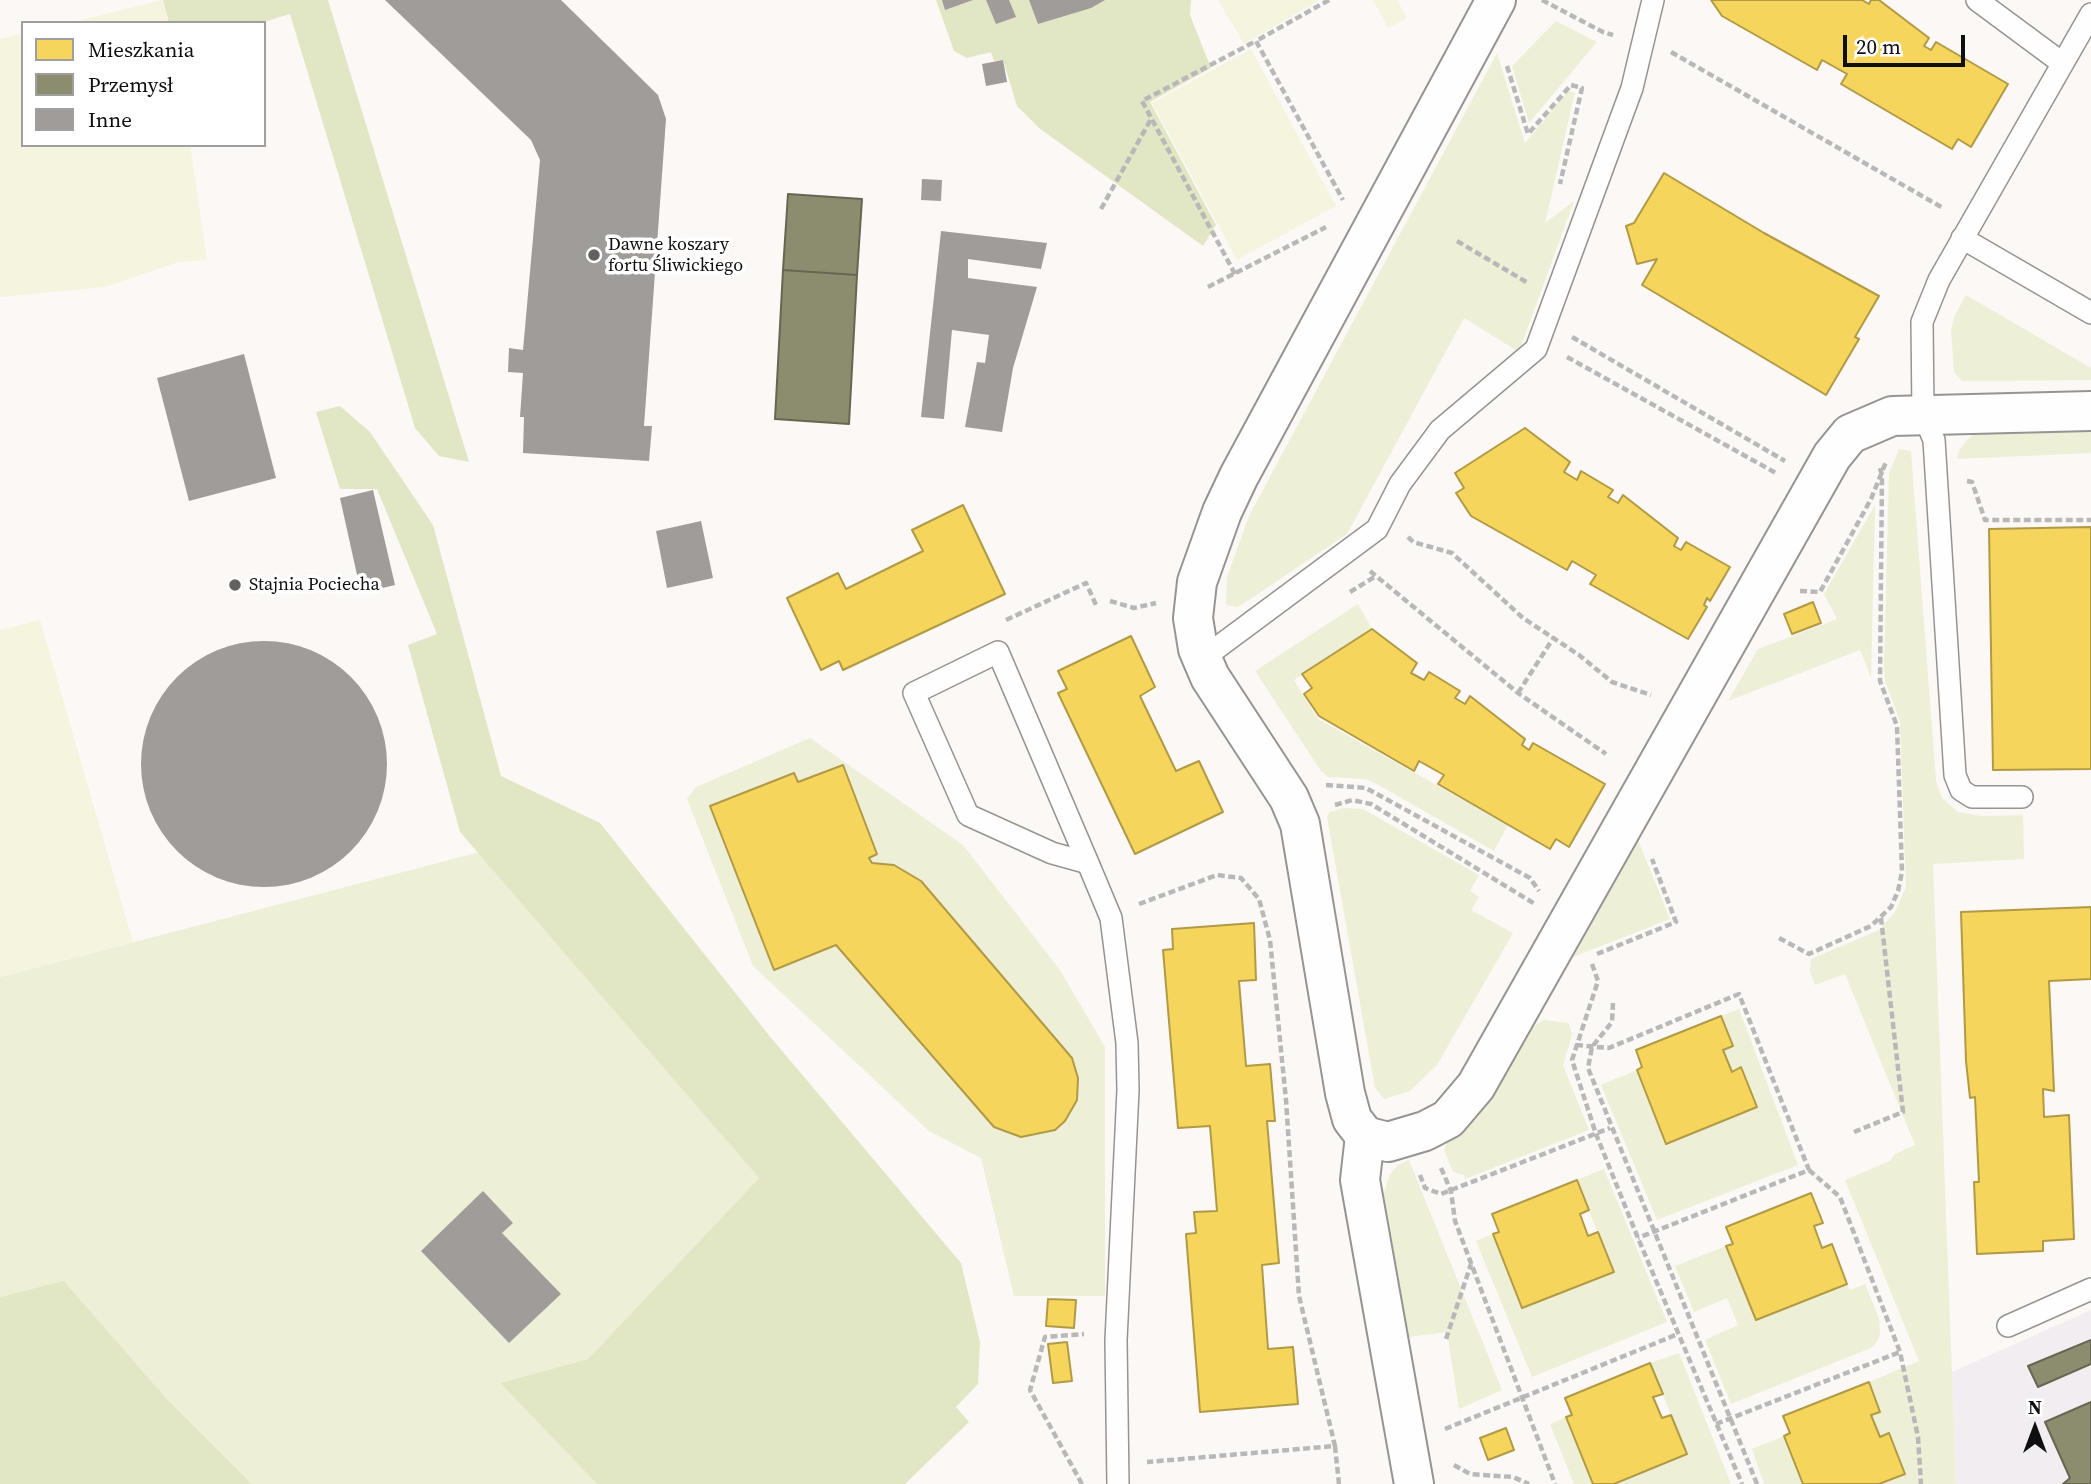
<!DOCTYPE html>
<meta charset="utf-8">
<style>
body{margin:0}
#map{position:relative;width:2091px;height:1484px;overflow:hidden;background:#fcf8f5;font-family:"Source Serif 4",serif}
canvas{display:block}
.legend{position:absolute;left:21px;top:21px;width:245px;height:126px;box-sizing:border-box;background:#fff;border:2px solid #9f9f9f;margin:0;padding:9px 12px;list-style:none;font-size:21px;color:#0f0f0f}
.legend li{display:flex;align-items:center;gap:14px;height:35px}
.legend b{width:35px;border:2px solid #9f9f9f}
.north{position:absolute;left:2000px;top:1393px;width:70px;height:70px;-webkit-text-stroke:5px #fff;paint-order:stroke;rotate:0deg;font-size:19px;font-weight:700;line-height:28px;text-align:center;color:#0f0f0f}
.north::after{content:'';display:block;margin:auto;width:24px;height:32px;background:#0f0f0f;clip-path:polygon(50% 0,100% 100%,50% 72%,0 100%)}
.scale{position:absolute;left:1843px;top:35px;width:122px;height:32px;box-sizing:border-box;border:4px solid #0f0f0f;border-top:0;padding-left:9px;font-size:21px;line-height:24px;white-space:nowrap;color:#0f0f0f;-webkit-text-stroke:5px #fff;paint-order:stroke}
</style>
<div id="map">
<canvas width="2091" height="1484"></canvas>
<ul class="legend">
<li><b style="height:19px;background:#f6d55c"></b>Mieszkania</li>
<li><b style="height:19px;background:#8c8c6e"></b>Przemysł</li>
<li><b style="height:19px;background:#a09c9a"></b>Inne</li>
</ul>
<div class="north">N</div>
<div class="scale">20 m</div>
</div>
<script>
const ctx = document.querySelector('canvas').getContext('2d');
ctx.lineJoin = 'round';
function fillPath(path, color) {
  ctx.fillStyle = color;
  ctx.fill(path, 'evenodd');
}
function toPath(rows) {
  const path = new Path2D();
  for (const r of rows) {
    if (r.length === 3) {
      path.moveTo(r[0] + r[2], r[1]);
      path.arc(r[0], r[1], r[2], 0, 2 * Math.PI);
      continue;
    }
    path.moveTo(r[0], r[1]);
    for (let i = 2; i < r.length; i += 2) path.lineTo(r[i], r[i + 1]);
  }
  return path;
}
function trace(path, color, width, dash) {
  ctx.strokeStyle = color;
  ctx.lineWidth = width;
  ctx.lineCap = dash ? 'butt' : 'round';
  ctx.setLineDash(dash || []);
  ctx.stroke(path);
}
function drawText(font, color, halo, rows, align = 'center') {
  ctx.font = font + ' "Source Serif 4",serif';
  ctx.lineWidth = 7;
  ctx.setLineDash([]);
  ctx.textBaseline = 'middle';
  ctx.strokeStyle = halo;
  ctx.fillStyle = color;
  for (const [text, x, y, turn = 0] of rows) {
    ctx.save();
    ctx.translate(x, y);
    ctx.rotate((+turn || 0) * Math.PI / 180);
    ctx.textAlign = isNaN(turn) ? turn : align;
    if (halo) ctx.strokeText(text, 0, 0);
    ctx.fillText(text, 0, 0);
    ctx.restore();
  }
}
const industrial = toPath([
 [2091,1310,2091,1484,1956,1484,1952,1372]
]);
const green = toPath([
 [1556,21,1597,42,1529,123,1512,66],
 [1497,53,1525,143,1568,91,1575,92,1545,223,1574,201,1519,352,1464,318,1347,534,1252,598,1237,607,1226,605,1227,577,1249,516],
 [1966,295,2091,368,2091,380,1962,381,1954,372,1951,329,1955,315],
 [2091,427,2091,453,1957,459,1960,449,1971,436,1990,428],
 [1899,449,1911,451,1936,781,1942,798,1958,812,1981,816,2023,815,2024,859,1933,864,1956,1484,1879,1484,1905,1473,1889,1434,1880,1437,1871,1415,1880,1412,1869,1382,1919,1361,1845,1180,1890,1161,1895,1154,1915,1145,1845,974,1815,985,1810,972,1811,959,1879,930,1895,912,1906,887,1900,721,1885,681,1884,666,1889,473],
 [1875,505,1871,677,1860,650,1728,701,1758,649,1837,619,1824,594],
 [1358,604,1372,629,1294,680,1318,719,1508,825,1494,851,1375,783,1365,779,1328,777,1321,771,1255,671],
 [810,738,963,845,1060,970,1105,1047,1105,1296,1014,1296,981,1158,929,1131,753,966,687,799,696,787],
 [1344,808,1363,809,1479,875,1470,891,1479,897,1471,910,1513,933,1437,1065,1410,1091,1384,1099,1375,1088,1327,817,1330,812],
 [1638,840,1670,919,1573,957,1638,841],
 [480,852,759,1178,588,1359,500,1383,597,1484,252,1484,166,1398,65,1282,0,1297,0,977],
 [1739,1009,1798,1165,1657,1220,1601,1085,1637,1070,1667,1144,1757,1107,1742,1068,1732,1072,1723,1050,1733,1046,1721,1016],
 [1544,1020,1569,1023,1572,1035,1563,1065,1589,1130,1465,1179,1464,1175,1453,1172,1444,1150,1447,1143,1467,1126,1525,1031],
 [1409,1160,1502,1390,1459,1409,1447,1332,1408,1337,1384,1193,1390,1174,1398,1165],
 [1604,1169,1667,1322,1532,1377,1476,1241,1493,1234,1523,1308,1613,1272,1577,1180],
 [1726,1246,1756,1320,1847,1284,1850,1290,1865,1284,1879,1318,1880,1335,1877,1342,1871,1348,1731,1404,1705,1340,1738,1325,1727,1298,1694,1312,1675,1266],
 [1679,1353,1731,1484,1614,1484,1687,1454,1650,1363],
 [1566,1417,1566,1418,1593,1484,1574,1484,1550,1424],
 [1784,1436,1803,1484,1764,1484,1752,1449]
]);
const forest = toPath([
 [163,0,328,0,469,462,439,456,415,428,290,14,260,23,169,23],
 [936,0,1191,0,1190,15,1211,68,1150,102,1216,225,1203,246,1039,128,1017,106,1003,60,994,61,991,52,967,58,954,51],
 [340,406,370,432,433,525,501,776,600,823,772,1039,961,1263,980,1342,978,1384,956,1407,969,1422,905,1484,597,1484,500,1383,588,1359,759,1178,460,832,408,645,437,634,377,489,340,489,316,412],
 [64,1281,166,1398,252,1484,0,1484,0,1297]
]);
const pitch = toPath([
 [163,0,169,23,68,23],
 [1218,0,1320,0,1244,44],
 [1373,0,1397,0,1407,18,1388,28],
 [23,33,23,145,190,145,207,260,178,262,106,287,0,297,0,39],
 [1251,49,1336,206,1237,260,1152,103],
 [40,620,133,942,0,977,0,630]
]);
const homes = toPath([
 [1711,0,1862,0,1869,4,1871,0,1879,0,1929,38,1924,46,1931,50,1936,42,2008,84,1971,147,1958,139,1952,149,1841,84,1847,74,1822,60,1817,70,1722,16,1711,0],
 [1664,173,1764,233,1879,296,1855,337,1859,339,1826,395,1642,285,1657,259,1637,264,1626,226,1634,223,1664,173],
 [1525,428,1570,462,1564,472,1577,480,1581,471,1613,490,1608,497,1618,503,1623,495,1678,538,1674,546,1681,550,1686,542,1730,567,1710,601,1707,598,1704,605,1707,607,1688,639,1590,584,1596,575,1572,561,1567,570,1471,516,1456,493,1464,488,1455,473,1525,428],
 [963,505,1005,594,843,670,839,661,821,670,787,598,838,573,846,589,923,551,912,530,963,505],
 [2091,527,2091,769,1993,770,1989,529,2091,527],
 [1813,602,1821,623,1792,634,1784,614,1813,602],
 [1372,629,1417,663,1411,673,1424,680,1429,672,1460,691,1455,698,1465,704,1470,696,1525,739,1522,745,1529,750,1533,743,1605,784,1569,847,1556,839,1550,849,1438,784,1444,775,1419,761,1414,771,1319,716,1304,694,1312,688,1302,674,1372,629],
 [1131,636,1155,687,1140,696,1176,771,1199,761,1223,812,1135,854,1058,693,1067,689,1058,671,1131,636],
 [843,765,877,854,869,858,872,863,894,865,921,881,1072,1058,1078,1078,1077,1100,1065,1121,1055,1130,1021,1137,994,1127,836,945,774,970,710,806,794,773,798,782,843,765],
 [2091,907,2091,979,2049,981,2054,1091,2043,1089,2044,1117,2069,1115,2074,1239,2043,1241,2043,1251,1977,1254,1974,1182,1979,1182,1975,1097,1970,1098,1966,1061,1961,912,2091,907],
 [1254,923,1256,980,1239,981,1246,1066,1270,1064,1275,1121,1267,1121,1279,1263,1262,1265,1268,1349,1293,1347,1298,1404,1200,1412,1186,1234,1196,1233,1194,1212,1217,1211,1210,1126,1178,1128,1163,950,1173,949,1172,929,1254,923],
 [1721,1016,1733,1046,1723,1050,1732,1072,1741,1067,1757,1107,1666,1144,1637,1070,1642,1067,1636,1050,1721,1016],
 [1577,1180,1589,1210,1580,1214,1588,1236,1598,1232,1614,1272,1522,1308,1493,1234,1499,1232,1492,1214,1577,1180],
 [1811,1193,1823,1223,1814,1226,1822,1248,1832,1244,1847,1284,1756,1320,1726,1246,1733,1244,1726,1227,1811,1193],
 [1048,1299,1076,1300,1074,1328,1046,1326,1048,1299],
 [1067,1342,1072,1381,1053,1383,1048,1344,1067,1342],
 [1650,1363,1663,1394,1653,1397,1662,1418,1671,1415,1687,1454,1614,1484,1593,1484,1566,1417,1572,1415,1565,1398,1650,1363],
 [1869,1382,1880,1412,1871,1415,1880,1437,1889,1433,1905,1474,1879,1484,1803,1484,1784,1436,1790,1433,1783,1416,1869,1382],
 [1506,1428,1514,1450,1488,1460,1480,1438,1506,1428]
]);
const industry = toPath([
 [788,194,862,199,857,275,783,270,788,194],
 [783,270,857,275,849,424,775,419,783,270],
 [2091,1340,2091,1364,2038,1387,2028,1366,2091,1340],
 [2091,1402,2091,1484,2063,1484,2070,1478,2045,1422,2091,1402]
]);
const building = toPath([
 [385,0,561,0,658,95,666,119,644,426,652,426,649,461,523,453,524,417,520,417,523,373,508,372,509,348,523,350,540,160,531,140],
 [942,0,973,0,945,10],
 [986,0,1009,0,1016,17,996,24],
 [1029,0,1105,0,1091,8,1038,24],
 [1003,60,1007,82,986,86,982,64],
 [922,179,942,180,941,201,921,200],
 [941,231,1047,243,1041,269,968,259,968,278,1037,287,1013,368,1002,432,965,427,977,362,985,363,989,335,952,330,944,419,921,417],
 [244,354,276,478,189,501,157,378],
 [373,490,395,585,361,593,340,498],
 [701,521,713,578,667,588,656,531],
 [264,764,123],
 [483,1191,513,1223,502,1233,561,1294,509,1343,421,1251]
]);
const path = toPath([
 [1329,0,1256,41,1343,200],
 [1542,0,1603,32,1613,35],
 [1671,52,1943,208],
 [1507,66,1528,134,1571,85,1582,88,1560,184],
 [1101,209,1151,119],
 [1457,241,1528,283],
 [1235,274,1142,101,1256,41],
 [1208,287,1326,227],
 [1572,337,1785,461],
 [1567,357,1776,473],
 [1967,481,1972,482,1985,520,2091,520],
 [1408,537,1413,542,1452,553,1523,618,1579,655,1612,682,1651,695],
 [1370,571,1518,693,1606,754],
 [1800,591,1820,592,1871,499,1886,462],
 [1350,592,1376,576],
 [1110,601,1134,608,1156,603],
 [1006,620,1086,583,1097,607],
 [1518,693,1554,637],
 [1326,785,1366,788,1530,878,1539,891],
 [1335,805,1352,800,1371,804,1535,904],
 [1139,904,1217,875,1241,878,1259,899,1270,940,1286,1100,1299,1296,1335,1446,1147,1462],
 [1779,938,1809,954,1871,926,1891,907,1898,891,1902,872,1897,726,1880,681,1882,475,1879,465],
 [1597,954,1676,922,1652,859],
 [1592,964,1598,981,1572,1060,1596,1134,1638,1238,1742,1484],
 [1613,1003,1612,1022,1592,1047,1588,1068,1757,1484],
 [1576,1045,1609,1048,1739,994,1809,1170,1638,1238],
 [1854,1132,1903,1112,1881,918],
 [1441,1168,1451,1191,1455,1221,1555,1484],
 [1809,1170,1840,1197,1900,1352,1918,1437,1921,1484],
 [1420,1175,1425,1188,1441,1194,1610,1128],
 [1446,1339,1471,1264],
 [1716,1424,1900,1352],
 [1445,1429,1678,1334],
 [1335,1446,1339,1484],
 [1454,1465,1470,1474,1513,1477,1529,1484],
 [1082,1484,1030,1390,1045,1337,1084,1334]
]);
const lane = toPath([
 [1977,0,2062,63],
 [1962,238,2091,313],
 [1202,659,1377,529,1400,484,1440,430,1536,349,1632,88,1653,0],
 [2022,797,1972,797,1961,790,1955,775,1934,440,1923,414,1922,322,1939,280,2091,14],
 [1088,863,1052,853,968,815,914,693,998,652,1088,863,1111,918,1127,1043,1128,1090,1116,1340,1118,1484],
 [2008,1326,2091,1289]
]);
const street = toPath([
 [1496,0,1239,476,1222,512,1197,582,1193,618,1198,649,1210,677,1289,798,1300,824,1345,1093,1352,1119,1365,1136,1388,1142,1425,1131,1448,1119,1476,1086,1832,456,1850,434,1892,416,2091,411],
 [1365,1136,1360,1180,1414,1484]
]);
const markers = [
 [594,255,7,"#626160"],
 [235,585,7,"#626160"]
];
const poiNames = [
 ["Dawne koszary",608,245],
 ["fortu Śliwickiego",608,266],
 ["Stajnia Pociecha",249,585]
];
fillPath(industrial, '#f2edf1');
fillPath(green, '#edefd6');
fillPath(forest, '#e1e7c4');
fillPath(pitch, '#f5f4df');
fillPath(homes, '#f6d55c');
trace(homes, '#b19a45', 2);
fillPath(industry, '#8c8c6e');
trace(industry, '#666652', 2);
fillPath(building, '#a09c9a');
trace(lane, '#969493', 24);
trace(street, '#969493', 42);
trace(path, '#b9b8b8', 4.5, [7, 3.5]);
trace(lane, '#fffefe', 21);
trace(street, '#fffefe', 38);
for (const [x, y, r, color] of markers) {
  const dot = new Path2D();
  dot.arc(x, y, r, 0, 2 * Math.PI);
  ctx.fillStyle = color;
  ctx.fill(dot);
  trace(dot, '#fff', 2.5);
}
drawText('18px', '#0f0f0f', '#fff', poiNames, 'left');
</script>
